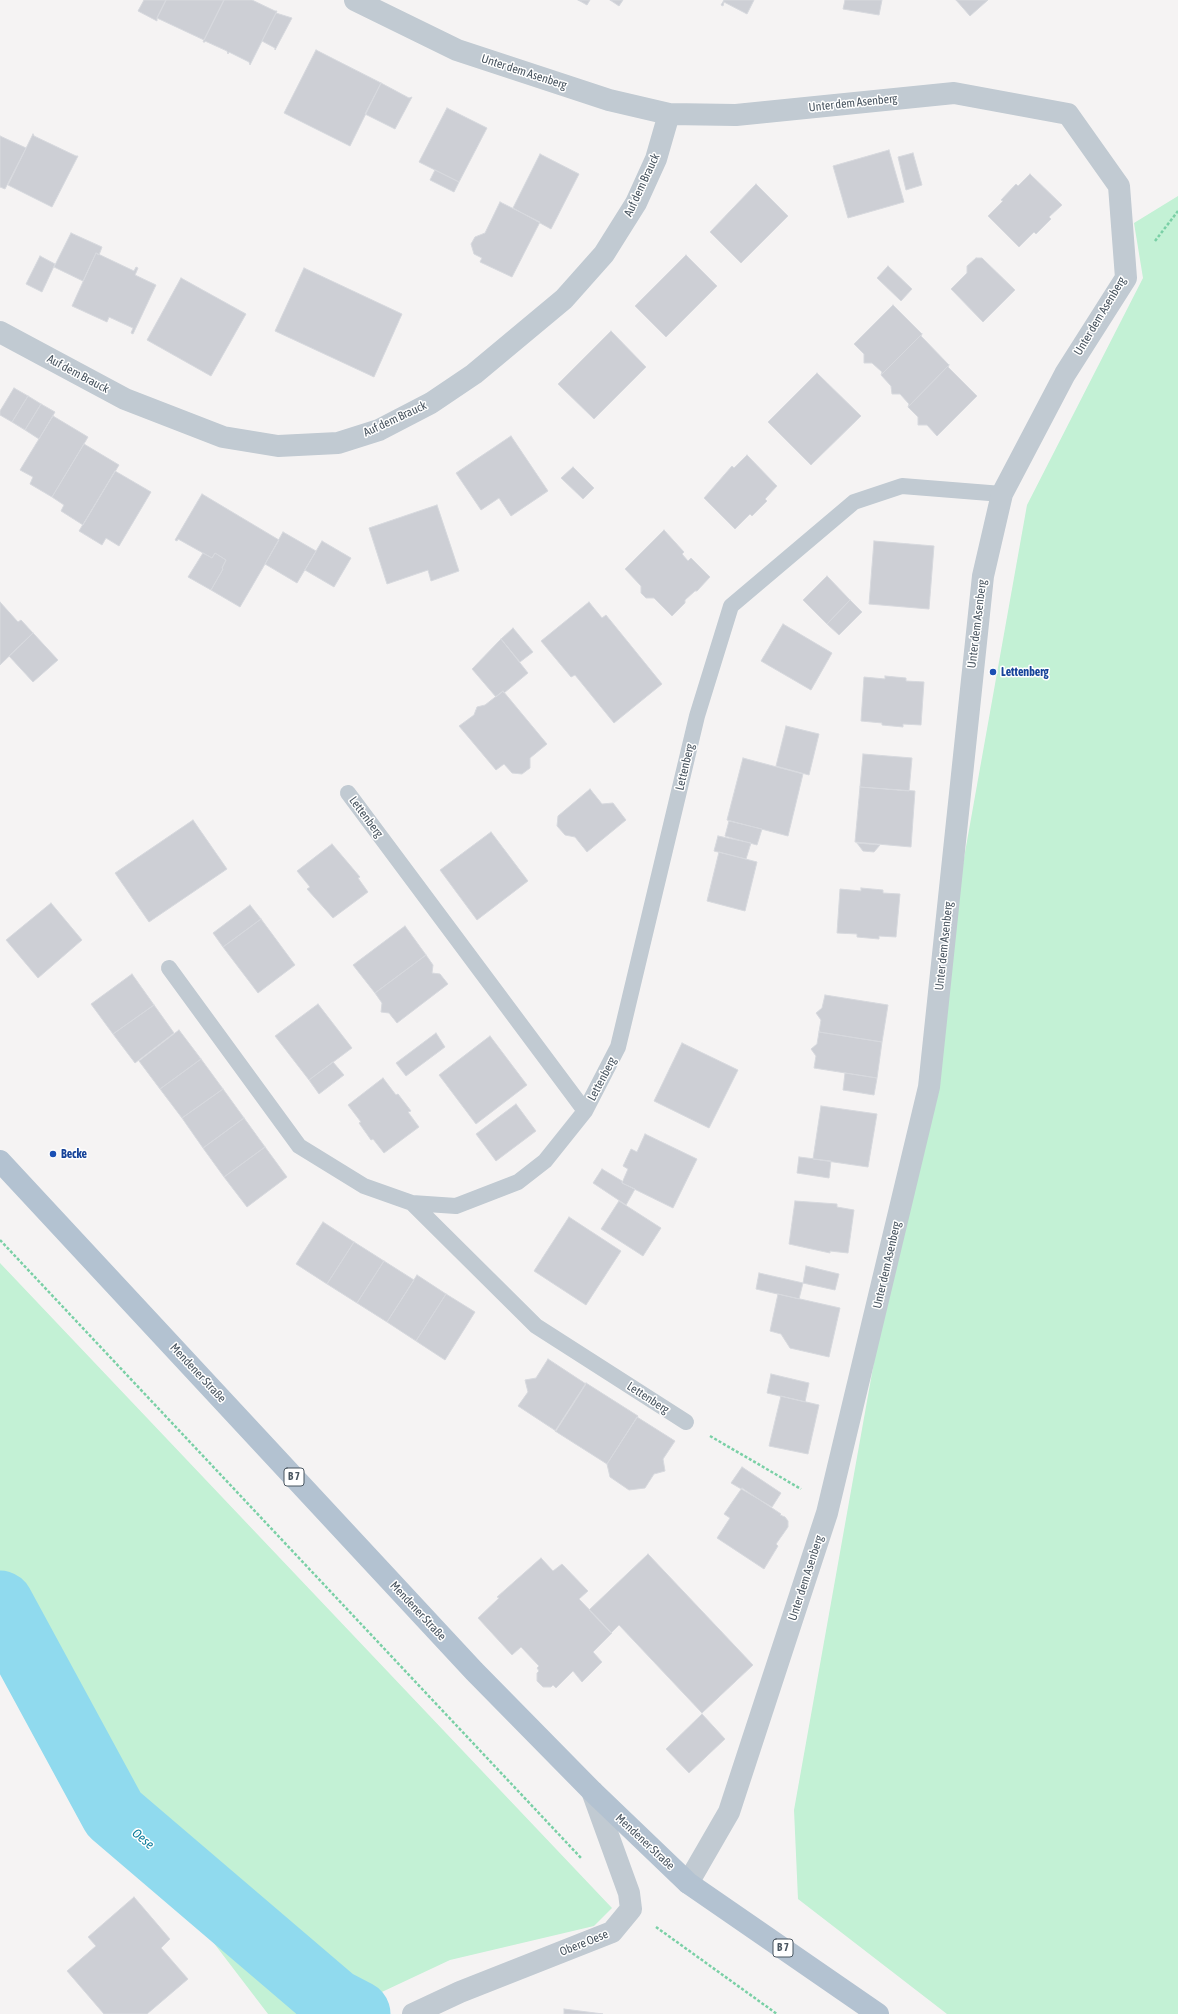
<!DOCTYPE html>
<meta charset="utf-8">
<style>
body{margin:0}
canvas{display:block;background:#f5f3f3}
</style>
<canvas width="1178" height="2014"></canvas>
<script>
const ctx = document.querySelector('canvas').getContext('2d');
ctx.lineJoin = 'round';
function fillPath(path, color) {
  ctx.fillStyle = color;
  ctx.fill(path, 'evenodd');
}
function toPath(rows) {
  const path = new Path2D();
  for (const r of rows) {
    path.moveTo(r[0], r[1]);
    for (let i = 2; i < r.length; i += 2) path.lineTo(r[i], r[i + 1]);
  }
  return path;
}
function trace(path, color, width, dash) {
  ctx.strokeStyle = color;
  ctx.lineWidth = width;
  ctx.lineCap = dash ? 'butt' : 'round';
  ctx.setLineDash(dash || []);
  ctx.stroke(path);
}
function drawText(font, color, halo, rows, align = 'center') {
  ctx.font = font + ' "Asap Condensed",sans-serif';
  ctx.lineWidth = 3;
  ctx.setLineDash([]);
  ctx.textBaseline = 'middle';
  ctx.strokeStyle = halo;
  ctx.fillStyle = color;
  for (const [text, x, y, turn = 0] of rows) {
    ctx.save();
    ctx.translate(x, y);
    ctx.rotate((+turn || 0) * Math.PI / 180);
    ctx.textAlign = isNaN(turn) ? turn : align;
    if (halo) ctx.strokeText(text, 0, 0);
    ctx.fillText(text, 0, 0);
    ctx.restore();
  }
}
const green = toPath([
 [1178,196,1178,2014,947,2014,798,1899,794,1810,1027,505,1143,278,1134,223],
 [0,1263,612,1908,594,1926,450,1960,335,2014,268,2014,0,1663]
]);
const river = toPath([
 [0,1604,114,1814,334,2002,357,2014]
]);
const building = toPath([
 [144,0,166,0,157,18,157,21,138,11,144,0],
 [166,0,224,0,204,40,157,18,166,0],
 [224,0,252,0,275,11,277,11,250,65,249,62,229,52,228,54,227,51,205,41,205,42,203,42,224,0],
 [578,0,590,0,587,5,578,0],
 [610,0,623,0,619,6,610,0],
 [724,0,754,0,747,14,724,2,723,6,721,5,724,0],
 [845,0,882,0,879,15,843,9,845,0],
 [956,0,988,0,970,16,956,0],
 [276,13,292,18,275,50,275,48,262,41,276,13],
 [316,50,381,83,350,146,284,113,316,50],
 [381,83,409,98,412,97,395,129,365,114,381,83],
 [447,108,487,128,459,182,419,162,447,108],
 [33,134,34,136,76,156,78,156,52,207,8,185,33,134],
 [0,136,26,148,5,189,0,187,0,136],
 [889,150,904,202,848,218,833,166,889,150],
 [913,153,922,185,906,190,898,157,913,153],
 [540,154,579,174,551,229,513,208,540,154],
 [435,170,459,182,454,192,430,180,435,170],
 [1030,174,1062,205,1049,217,1051,219,1036,234,1034,232,1019,247,988,216,1003,201,1001,200,1016,184,1018,186,1030,174],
 [756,184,788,216,741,263,710,232,756,184],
 [500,202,540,222,512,277,480,262,482,258,474,254,471,244,475,237,485,233,500,202],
 [71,233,102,247,99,255,96,253,83,281,54,267,71,233],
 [96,253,134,271,136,267,138,268,135,275,156,285,133,334,131,333,133,328,109,317,107,322,72,306,96,253],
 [686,255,717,286,666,337,635,306,686,255],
 [40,256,55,264,42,292,26,284,40,256],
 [976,258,982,258,1015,290,983,322,951,289,967,273,967,266,976,258],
 [888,266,912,289,901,301,877,278,888,266],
 [304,268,402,314,374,377,275,331,304,268],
 [181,278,246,314,211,376,147,340,181,278],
 [893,305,922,334,881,375,882,372,872,363,864,363,864,354,854,344,893,305],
 [611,331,646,367,594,419,558,384,611,331],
 [922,334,921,336,949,365,908,407,909,404,900,394,892,394,891,386,881,375,922,334],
 [949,365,948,367,977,396,937,436,927,425,918,425,918,417,908,407,949,365],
 [817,373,861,416,811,465,768,422,817,373],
 [14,388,28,396,12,422,0,415,0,411,14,388],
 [28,396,41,404,25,430,12,422,28,396],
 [41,404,55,412,39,439,25,430,41,404],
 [53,416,88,437,52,497,30,484,33,477,20,470,53,416],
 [511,436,548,491,511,516,499,498,481,510,456,473,511,436],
 [84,444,119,465,83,525,61,511,64,505,52,497,84,444],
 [747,455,777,486,765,499,767,501,752,516,750,514,735,529,704,498,732,466,734,468,747,455],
 [573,467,594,488,583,499,561,478,573,467],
 [115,471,151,492,119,546,106,538,102,545,79,531,115,471],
 [202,494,279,540,240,607,211,590,223,569,222,568,226,560,215,553,212,558,178,539,177,541,175,540,202,494],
 [437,505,459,571,431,581,428,570,387,584,369,528,437,505],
 [664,530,684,552,682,554,688,561,691,558,710,577,697,591,695,591,685,600,685,603,672,616,654,598,646,598,641,593,641,586,625,569,664,530],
 [283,532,316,551,297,583,265,564,283,532],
 [322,541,351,558,334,587,305,570,322,541],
 [874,541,934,546,929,609,869,604,874,541],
 [203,553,212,558,215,553,226,560,222,568,223,569,211,590,188,577,203,553],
 [827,576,850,600,827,624,803,600,827,576],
 [850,600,862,612,839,635,827,624,850,600],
 [0,602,18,622,21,620,33,633,0,665,0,602],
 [589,602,602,618,606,615,662,684,614,723,575,675,571,677,541,641,589,602],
 [783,624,832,653,811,690,761,661,783,624],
 [513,628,533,652,520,662,501,639,513,628],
 [33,633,58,660,33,682,9,656,33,633],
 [501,639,528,673,504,693,503,691,496,697,472,669,501,639],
 [885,676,906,678,906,681,924,682,921,725,903,724,903,727,882,725,882,723,861,721,864,677,885,679,885,676],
 [503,691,547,744,530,758,530,768,522,774,512,773,504,764,496,770,459,726,474,715,477,707,485,705,503,691],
 [786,726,819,734,809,775,776,766,786,726],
 [863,754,912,758,909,791,860,787,863,754],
 [743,758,803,774,788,836,727,820,743,758],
 [860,787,915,791,911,847,855,842,860,787],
 [590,789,602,804,613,803,626,820,587,852,575,837,565,835,557,826,558,816,590,789],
 [193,820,227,869,149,922,115,873,193,820],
 [729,821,762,829,757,845,725,836,729,821],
 [491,832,528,881,477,920,440,870,491,832],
 [718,836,751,843,746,859,714,851,718,836],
 [857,843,880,845,874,852,863,851,857,843],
 [332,844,360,877,358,878,368,892,333,918,307,889,310,887,297,871,332,844],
 [719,852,757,862,745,911,707,901,719,852],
 [861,888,883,890,883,893,900,894,896,937,879,936,879,939,857,937,857,934,837,933,840,889,861,891,861,888],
 [51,903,82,940,38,978,6,940,51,903],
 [250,905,261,919,223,947,213,933,250,905],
 [261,919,295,965,258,993,223,947,261,919],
 [405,926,426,955,375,993,353,965,405,926],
 [426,955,433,965,432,973,440,974,448,984,397,1023,389,1013,381,1012,382,1003,375,993,426,955],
 [132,974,154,1005,113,1034,91,1004,132,974],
 [825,995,888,1005,882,1042,819,1032,821,1020,816,1013,822,1008,825,995],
 [318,1004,352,1048,309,1080,275,1036,318,1004],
 [154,1005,174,1033,135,1063,113,1034,154,1005],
 [179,1030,201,1059,160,1089,139,1061,179,1030],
 [819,1032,882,1042,877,1078,814,1068,816,1056,811,1049,817,1044,819,1032],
 [436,1033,445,1047,406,1076,396,1063,436,1033],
 [490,1036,527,1085,476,1124,439,1075,490,1036],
 [682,1043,738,1070,709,1128,654,1101,682,1043],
 [201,1059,223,1089,182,1118,160,1089,201,1059],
 [333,1062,344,1075,319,1094,309,1080,333,1062],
 [845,1073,877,1078,874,1095,843,1090,845,1073],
 [383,1078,396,1095,398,1094,411,1111,408,1112,419,1127,384,1153,373,1139,371,1140,359,1123,361,1122,348,1105,383,1078],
 [223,1089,244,1118,203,1148,182,1118,223,1089],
 [516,1104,536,1131,496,1161,476,1134,516,1104],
 [821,1106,877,1114,868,1167,813,1159,821,1106],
 [244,1118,265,1147,224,1177,203,1148,244,1118],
 [645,1134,697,1159,673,1208,622,1183,628,1169,623,1166,631,1149,637,1152,645,1134],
 [265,1147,287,1177,247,1207,224,1177,265,1147],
 [799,1157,831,1161,829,1178,797,1173,799,1157],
 [602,1169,622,1181,622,1183,635,1189,626,1205,593,1183,602,1169],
 [619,1201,661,1228,643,1256,601,1229,619,1201],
 [795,1201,837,1204,837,1207,854,1210,848,1253,830,1251,830,1253,789,1244,795,1201],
 [569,1217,621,1251,586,1305,534,1271,569,1217],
 [323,1222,354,1242,327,1284,296,1264,323,1222],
 [354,1242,384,1261,357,1303,327,1284,354,1242],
 [384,1261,414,1280,387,1322,357,1303,384,1261],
 [806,1266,839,1274,835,1290,803,1283,806,1266],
 [759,1273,803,1283,799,1299,756,1289,759,1273],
 [417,1275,446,1294,416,1341,387,1322,417,1275],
 [446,1294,475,1312,445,1360,416,1341,446,1294],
 [778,1294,840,1308,829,1357,790,1348,781,1334,770,1331,778,1294],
 [548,1359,586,1384,556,1431,518,1406,528,1392,525,1380,536,1378,548,1359],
 [771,1374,809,1383,805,1402,767,1393,771,1374],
 [586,1383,638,1416,607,1464,555,1431,586,1383],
 [781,1396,819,1405,808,1454,769,1446,781,1396],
 [637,1417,675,1441,663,1459,665,1471,654,1474,645,1488,629,1490,610,1477,607,1464,637,1417],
 [742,1467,781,1493,772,1507,731,1483,742,1467],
 [742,1488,781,1514,780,1515,785,1517,788,1521,788,1527,776,1544,778,1546,764,1569,717,1538,730,1518,724,1514,742,1488],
 [648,1554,753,1665,702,1713,619,1625,611,1633,589,1610,648,1554],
 [541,1558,553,1571,562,1564,588,1591,579,1599,612,1633,593,1652,602,1662,582,1682,573,1671,556,1688,553,1685,551,1687,543,1687,537,1681,537,1673,539,1671,537,1668,539,1666,521,1647,512,1655,478,1618,499,1598,497,1597,541,1558],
 [702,1714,725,1739,689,1773,666,1749,702,1714],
 [134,1897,170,1939,161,1948,188,1979,147,2014,104,2014,67,1971,96,1946,88,1937,134,1897],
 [564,2009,603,2014,564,2014,564,2009]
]);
const path = toPath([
 [1155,241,1178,211],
 [0,1240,582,1859],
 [710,1436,801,1489],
 [656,1927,777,2014]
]);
const service = toPath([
 [348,793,585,1111],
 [169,968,299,1146,364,1186,412,1203,456,1206,518,1182,545,1161,585,1111,618,1047,697,716,731,606,854,502,902,486,1002,494],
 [412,1203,536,1326,686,1422]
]);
const minor = toPath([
 [355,0,457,50,609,100,669,114,736,115,954,93,1068,114,1119,186,1126,278,1065,374,1002,494,983,576,929,1087,827,1513,729,1812,688,1883],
 [0,332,125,399,223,437,278,446,338,443,379,430,431,403,474,374,564,299,604,254,636,203,656,159,669,114],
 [413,2014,460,1992,612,1932,631,1909,629,1893,592,1791]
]);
const primary = toPath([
 [0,1161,474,1671,592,1791,688,1883,878,2014]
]);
const markers = [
 [993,672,4,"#1a4fb4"],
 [53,1154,4,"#1a4fb4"]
];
const shields = [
 [294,1477,20],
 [783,1948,20]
];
const shieldNames = [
 ["B 7",294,1477],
 ["B 7",783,1948]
];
const streetNames = [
 ["Unter dem Asenberg",524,72,18],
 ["Unter dem Asenberg",853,103,-6],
 ["Auf dem Brauck",642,185,-65],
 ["Unter dem Asenberg",1100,316,-59],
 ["Auf dem Brauck",78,374,28],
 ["Auf dem Brauck",395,419,-25],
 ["Unter dem Asenberg",977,624,-83],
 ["Lettenberg",685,767,-77],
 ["Lettenberg",366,817,53],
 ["Unter dem Asenberg",944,946,-84],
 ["Lettenberg",602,1079,-62],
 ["Unter dem Asenberg",887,1265,-77],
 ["Mendener Straße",198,1373,47],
 ["Lettenberg",648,1398,33],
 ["Unter dem Asenberg",806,1578,-72],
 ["Mendener Straße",418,1611,47],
 ["Mendener Straße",645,1842,43],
 ["Obere Oese",584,1943,-22]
];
const transitNames = [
 ["Lettenberg",1001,672],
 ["Becke",61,1154]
];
const waterNames = [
 ["Oese",143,1839,40]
];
fillPath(green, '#c3f1d5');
trace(river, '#90daee', 67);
fillPath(building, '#cdcfd5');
trace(building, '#d7d9de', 1);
trace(path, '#7ad0a6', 2.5, [3, 2]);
trace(service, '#c1cad2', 16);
trace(minor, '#c1cad2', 22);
trace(primary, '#b3c2d1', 22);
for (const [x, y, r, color] of markers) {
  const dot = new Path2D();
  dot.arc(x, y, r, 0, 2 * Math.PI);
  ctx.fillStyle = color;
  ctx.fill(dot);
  trace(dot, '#fff', 1.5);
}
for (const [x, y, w] of shields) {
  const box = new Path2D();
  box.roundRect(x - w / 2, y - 9, w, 18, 3);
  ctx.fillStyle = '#fff';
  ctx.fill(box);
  trace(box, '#4a5661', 1);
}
drawText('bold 11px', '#4a5661', null, shieldNames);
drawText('12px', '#4a5661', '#fff', streetNames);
drawText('bold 12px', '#164399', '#fff', transitNames, 'left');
drawText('italic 13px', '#0c7c9b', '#fff', waterNames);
</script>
